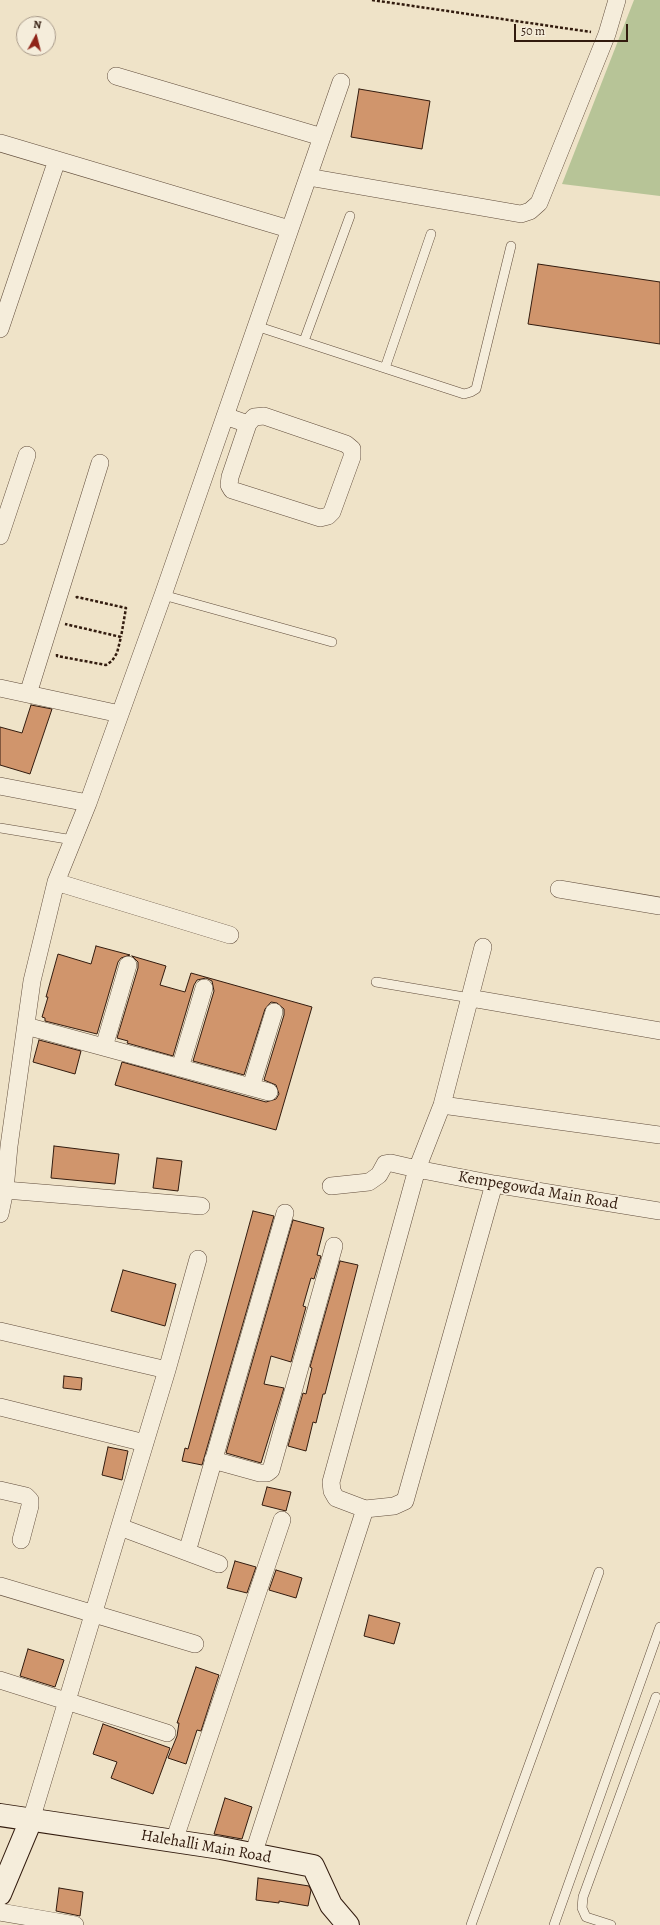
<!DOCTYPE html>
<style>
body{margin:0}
#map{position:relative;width:660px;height:1925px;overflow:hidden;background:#efe3c8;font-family:Alegreya,serif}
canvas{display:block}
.north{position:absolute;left:16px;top:16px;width:40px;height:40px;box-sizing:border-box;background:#f5eddb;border:1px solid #a79989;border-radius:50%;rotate:7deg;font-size:11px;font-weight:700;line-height:16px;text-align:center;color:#321b0e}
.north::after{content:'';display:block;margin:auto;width:14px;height:18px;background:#8f2418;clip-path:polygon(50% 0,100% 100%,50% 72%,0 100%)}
.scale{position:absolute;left:514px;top:24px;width:114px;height:18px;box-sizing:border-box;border:2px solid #321b0e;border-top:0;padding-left:5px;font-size:12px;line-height:14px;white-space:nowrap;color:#321b0e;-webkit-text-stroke:3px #f5eddb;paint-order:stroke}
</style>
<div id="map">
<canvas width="660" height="1925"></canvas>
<div class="north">N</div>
<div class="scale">50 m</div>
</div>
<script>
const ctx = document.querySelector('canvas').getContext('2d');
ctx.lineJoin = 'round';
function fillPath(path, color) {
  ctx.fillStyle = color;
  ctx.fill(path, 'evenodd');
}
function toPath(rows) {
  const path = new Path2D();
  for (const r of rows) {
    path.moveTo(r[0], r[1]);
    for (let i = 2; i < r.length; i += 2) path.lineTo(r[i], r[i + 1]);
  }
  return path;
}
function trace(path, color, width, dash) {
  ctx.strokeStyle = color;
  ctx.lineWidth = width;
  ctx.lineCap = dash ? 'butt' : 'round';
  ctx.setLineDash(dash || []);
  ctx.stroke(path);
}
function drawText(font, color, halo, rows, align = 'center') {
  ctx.font = font + ' Alegreya,serif';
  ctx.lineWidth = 3.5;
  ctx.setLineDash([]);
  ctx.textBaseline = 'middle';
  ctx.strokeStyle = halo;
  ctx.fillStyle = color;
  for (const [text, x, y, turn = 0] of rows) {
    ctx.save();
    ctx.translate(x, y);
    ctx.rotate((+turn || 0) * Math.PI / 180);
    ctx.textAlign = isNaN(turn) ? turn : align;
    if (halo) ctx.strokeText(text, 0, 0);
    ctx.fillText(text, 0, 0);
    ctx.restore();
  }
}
const green = toPath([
 [634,0,660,0,660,196,562,184]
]);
const building = toPath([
 [359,89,430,101,422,149,351,137,359,89],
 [538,264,660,282,660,344,528,324,538,264],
 [31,705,52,709,30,774,0,765,0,727,22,733,31,705],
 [96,946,130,955,121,958,118,962,97,1034,45,1021,45,1018,42,1017,48,997,46,997,58,954,91,964,96,946],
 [132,956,166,966,160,985,185,992,191,973,312,1007,276,1130,115,1085,122,1062,266,1102,276,1099,279,1094,276,1085,264,1080,284,1015,284,1009,277,1003,271,1002,265,1009,244,1075,193,1061,214,991,212,981,206,978,197,980,194,985,173,1056,127,1043,128,1041,117,1038,138,968,138,962,132,956],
 [39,1040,81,1051,75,1074,33,1062,39,1040],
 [54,1146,119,1154,115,1184,51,1178,54,1146],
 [157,1158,182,1161,178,1191,153,1188,157,1158],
 [253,1211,274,1216,202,1465,182,1461,185,1448,188,1449,253,1211],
 [293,1220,324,1228,317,1255,321,1256,314,1279,311,1278,303,1306,306,1307,291,1362,271,1356,264,1384,284,1388,261,1463,226,1453,293,1220],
 [340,1261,358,1265,325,1394,323,1394,316,1423,313,1422,306,1451,288,1446,303,1393,306,1394,312,1368,310,1367,340,1261],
 [123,1270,176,1284,165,1326,111,1311,123,1270],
 [64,1376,82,1378,81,1390,63,1388,64,1376],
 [108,1447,128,1451,122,1480,102,1475,108,1447],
 [267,1487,291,1492,286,1511,262,1505,267,1487],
 [235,1561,256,1567,247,1593,227,1588,235,1561],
 [276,1570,302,1578,296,1598,269,1590,276,1570],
 [369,1615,400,1623,394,1644,364,1636,369,1615],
 [28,1649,64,1660,55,1687,20,1676,28,1649],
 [196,1667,219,1675,201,1731,197,1730,186,1764,168,1758,177,1736,179,1723,177,1723,196,1667],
 [103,1724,170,1748,153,1794,111,1778,117,1762,93,1754,103,1724],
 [225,1798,252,1807,242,1839,214,1834,225,1798],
 [258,1878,309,1886,311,1890,308,1906,279,1901,279,1903,256,1900,258,1878],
 [59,1888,83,1892,80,1916,56,1911,59,1888]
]);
const path = toPath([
 [372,0,591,32],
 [76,598,77,597,126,608,121,637],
 [57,654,57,656,106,665,112,661,117,653,121,637,65,624]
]);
const lane = toPath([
 [256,326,464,394,471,392,476,389,511,246],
 [304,341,350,216],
 [385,368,431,234],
 [163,595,332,642],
 [0,828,73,840],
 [376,982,470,998],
 [471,1925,599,1572],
 [554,1925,660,1627],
 [611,1925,586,1917,582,1908,583,1897,656,1697]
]);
const street = toPath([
 [116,76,322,137],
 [0,143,289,229],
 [308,177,521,214,530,211,539,203,607,34,617,0],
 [0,329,57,160],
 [225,416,248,424,254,417,264,416,346,444,352,449,352,457,332,512,328,516,320,518,232,490,229,485,230,477,248,424],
 [0,536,27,455],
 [0,688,120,714],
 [28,694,100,463],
 [0,786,88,803],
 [56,882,230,935],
 [559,889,660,906],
 [483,947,442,1105,417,1169,494,1184,660,1211],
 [470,998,660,1031],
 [26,1026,269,1092],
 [104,1047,128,965],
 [180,1068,204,988],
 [251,1087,274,1012],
 [442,1105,660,1135],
 [331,1186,369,1182,379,1175,385,1164,391,1163,417,1169,331,1482,332,1491,336,1498,365,1509,394,1506,405,1501,494,1184],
 [5,1190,201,1206],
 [0,1214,5,1190,9,1146,32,981,56,882,88,803,163,595,341,82],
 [0,1331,167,1370],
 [0,1407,145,1443],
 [213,1460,260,1473,267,1473,271,1470,334,1246],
 [0,1490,26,1496,30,1500,30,1506,21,1540],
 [120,1527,219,1564],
 [187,1552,285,1213],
 [0,1586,195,1644],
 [0,1680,167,1733],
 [31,1820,167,1370,198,1259],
 [174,1841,282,1520],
 [253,1855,365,1509],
 [0,1912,75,1925]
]);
const secondary = toPath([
 [0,1815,221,1848,313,1866,331,1905,348,1925],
 [0,1894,31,1820]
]);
const streetNames = [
 ["Kempegowda Main Road",538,1191,10],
 ["Halehalli Main Road",206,1847,10]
];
fillPath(green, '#b7c497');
fillPath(building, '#d0956c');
trace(building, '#321b0e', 1);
trace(lane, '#614d3c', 10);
trace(street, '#614d3c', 18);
trace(secondary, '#321b0e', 24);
trace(path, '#321b0e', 2.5, [3, 2]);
trace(lane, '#f5eddb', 9);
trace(street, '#f5eddb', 17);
trace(secondary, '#f5eddb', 22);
drawText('16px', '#321b0e', '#f5eddb', streetNames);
</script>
